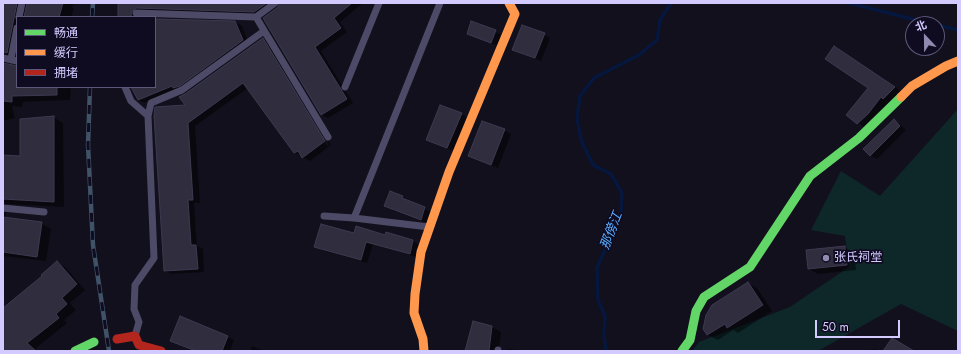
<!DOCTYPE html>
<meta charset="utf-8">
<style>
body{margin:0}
#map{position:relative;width:961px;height:354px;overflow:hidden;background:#12101c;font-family:Jost,"Noto Sans SC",sans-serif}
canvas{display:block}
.frame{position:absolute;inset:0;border:4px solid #d3cbff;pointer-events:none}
.legend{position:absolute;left:16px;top:16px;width:140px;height:72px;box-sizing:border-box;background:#0f0b21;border:1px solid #5d587a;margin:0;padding:5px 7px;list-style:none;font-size:12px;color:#d3cbff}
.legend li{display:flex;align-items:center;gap:8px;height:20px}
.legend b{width:20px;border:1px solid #5d587a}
.north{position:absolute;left:905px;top:16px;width:40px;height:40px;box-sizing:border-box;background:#0f0b21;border:1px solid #5d587a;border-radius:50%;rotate:338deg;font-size:11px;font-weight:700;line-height:16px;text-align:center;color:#d3cbff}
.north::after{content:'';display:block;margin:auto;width:14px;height:18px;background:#8f8ab0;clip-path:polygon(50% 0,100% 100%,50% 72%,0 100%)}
.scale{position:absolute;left:815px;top:320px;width:85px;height:18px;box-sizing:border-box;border:2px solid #d3cbff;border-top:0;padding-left:5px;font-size:12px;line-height:14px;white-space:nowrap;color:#d3cbff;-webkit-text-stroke:3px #0f0b21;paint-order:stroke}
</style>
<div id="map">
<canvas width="961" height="354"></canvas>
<div class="frame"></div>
<ul class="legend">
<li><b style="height:5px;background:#63d668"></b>畅通</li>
<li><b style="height:5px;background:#ff974d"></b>缓行</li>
<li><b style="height:5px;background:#b3261e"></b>拥堵</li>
</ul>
<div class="north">北</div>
<div class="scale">50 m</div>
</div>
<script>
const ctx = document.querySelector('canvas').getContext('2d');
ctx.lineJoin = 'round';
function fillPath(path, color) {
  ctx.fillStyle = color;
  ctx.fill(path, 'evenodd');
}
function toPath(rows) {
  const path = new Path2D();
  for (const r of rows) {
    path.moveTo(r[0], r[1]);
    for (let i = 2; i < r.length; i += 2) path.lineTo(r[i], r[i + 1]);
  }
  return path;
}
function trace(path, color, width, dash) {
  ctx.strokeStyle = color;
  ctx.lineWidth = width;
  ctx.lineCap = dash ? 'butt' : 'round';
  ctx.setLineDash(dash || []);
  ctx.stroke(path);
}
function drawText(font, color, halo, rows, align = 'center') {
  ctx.font = font + ' Jost,"Noto Sans SC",sans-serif';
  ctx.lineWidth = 3.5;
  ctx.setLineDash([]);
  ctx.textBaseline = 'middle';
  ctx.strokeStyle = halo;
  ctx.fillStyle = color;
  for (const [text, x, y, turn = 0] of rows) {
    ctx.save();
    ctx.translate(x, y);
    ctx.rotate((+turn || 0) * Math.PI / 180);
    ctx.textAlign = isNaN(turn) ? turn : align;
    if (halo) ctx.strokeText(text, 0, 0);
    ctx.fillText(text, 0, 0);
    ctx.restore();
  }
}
const green = toPath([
 [958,109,958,331,901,304,818,351,692,351,699,342,790,307,849,267,845,236,811,230,841,171,880,196]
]);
const shadow = toPath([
 [3,3,74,3,72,8,74,9,71,17,17,17,17,59,8,63,8,65,17,67,17,87,71,87,70,100,23,102,22,107,12,106,15,118,3,121],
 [133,3,274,3,261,15,138,14,138,17,119,17],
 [284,3,363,3,340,22,347,32,321,51,353,103,328,118,322,115],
 [155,20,235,22,242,26,249,44,177,89,145,103,138,100,132,87,155,87],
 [472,22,502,35,498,46,468,33],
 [544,34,550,38,541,61,513,49],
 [263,39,269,43,331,145,310,161,295,153,248,88,195,126,200,203,194,203,196,234,197,246,203,249,204,272,172,274,165,271,187,106],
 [265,44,267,44,329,145,327,146],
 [835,47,901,91,864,127,848,115,869,88],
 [461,114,468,118,454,151,427,140],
 [53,117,63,123,64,207,7,204,5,219,41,223,51,229,46,261,3,256,3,157,21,157],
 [894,121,900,124,906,130,877,159,870,155],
 [504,130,511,134,498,168,469,156],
 [390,192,403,197,409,201,409,202,431,212,427,223,392,210,385,206],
 [386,234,413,241,419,245,416,257,373,244,367,263,322,250,315,246,354,235,386,236],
 [845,247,854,253,856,270,818,274,809,269],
 [57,263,66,268,85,290,70,303,76,310,64,320,67,323,35,349,37,351,3,351,3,310,26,291],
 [748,283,757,288,772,311,738,333,733,330,718,340,708,335,705,329],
 [473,322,492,327,501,332,499,351,466,351],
 [228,337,234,340,230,351,195,351,177,344],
 [252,346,262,350,263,351,250,351],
 [507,349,531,351,507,351],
 [876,349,879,351,868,351,868,350]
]);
const stream = toPath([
 [849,3,932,24],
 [937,25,958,30],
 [606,351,604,336,605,316,598,300,597,268,621,212,622,193,611,174,593,165,581,140,577,118,580,96,594,78,639,55,657,40,660,20,671,3]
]);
const building = toPath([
 [3,3,17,3,7,53,3,52,3,3],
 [27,3,63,3,59,17,24,17,27,3],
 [118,3,267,3,254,12,136,8,132,11,131,15,133,17,118,17,118,3],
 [280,3,352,3,334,18,341,28,315,47,347,99,321,115,263,18,278,7,280,3],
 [155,19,235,21,243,40,180,86,173,88,172,86,138,100,131,87,155,87,155,19],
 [471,21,496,30,491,43,467,34,471,21],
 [522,25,545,33,535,58,512,50,522,25],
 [263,38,325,141,302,158,298,151,294,153,243,83,188,123,193,200,188,200,191,245,196,245,198,269,164,271,154,116,155,107,185,105,179,97,185,94,263,38],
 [834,46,895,87,883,99,881,97,868,114,857,124,846,115,868,88,825,59,834,46],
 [3,63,17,66,17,87,57,87,57,95,12,96,12,102,3,101,3,63],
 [440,105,462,113,447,148,426,140,440,105],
 [54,116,54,202,3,199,3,155,20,156,20,119,54,116],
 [894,119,900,126,870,156,863,149,894,119],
 [482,121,505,129,491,165,468,156,482,121],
 [390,191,403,196,402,198,425,207,421,220,384,206,390,191],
 [3,217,42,222,37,257,3,252,3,217],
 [321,224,354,233,356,226,385,235,386,232,413,240,410,254,366,242,361,260,314,247,321,224],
 [845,246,847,265,808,269,806,250,845,246],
 [57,261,77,284,62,298,67,304,56,314,59,318,27,343,36,351,3,351,3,308,42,276,41,275,57,261],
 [748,282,763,305,727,328,725,324,707,335,703,329,706,315,712,305,748,282],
 [180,316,228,336,222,351,196,351,170,341,180,316],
 [473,321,492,326,489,351,465,351,473,321],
 [892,338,914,351,883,351,892,338]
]);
const lane = toPath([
 [136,13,256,17,328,137],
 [19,17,22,3],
 [256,17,275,3],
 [3,58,17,61],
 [11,59,17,28],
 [125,87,131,101,148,116,154,258,135,285,134,309,139,322,135,336],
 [345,87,379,3],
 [148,116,151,103,182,90,264,31],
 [3,208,44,212],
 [324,216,354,218,429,227],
 [354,218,440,3],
 [498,351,498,350]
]);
const fast = toPath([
 [75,351,94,342],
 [682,351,690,340,696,311,704,297,750,267,810,176,859,138,901,97]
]);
const slow = toPath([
 [901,97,912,86,946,66,958,61],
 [424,351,423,339,414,313,415,294,421,252,449,172,515,14,509,3]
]);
const jam = toPath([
 [117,339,135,336,139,345,161,351]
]);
const rail = toPath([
 [92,17,93,3],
 [90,87,88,145,93,245,109,351]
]);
const markers = [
 [826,258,4,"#8f8ab0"]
];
const poiNames = [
 ["张氏祠堂",834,258]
];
const waterNames = [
 ["那傍江",612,231,-69]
];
fillPath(green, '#0e282a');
fillPath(shadow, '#0007');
trace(stream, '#05173e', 3.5);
fillPath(building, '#302d3f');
trace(building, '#3e3951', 1);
trace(lane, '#4c4a66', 7);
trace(fast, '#63d668', 9);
trace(slow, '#ff974d', 9);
trace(jam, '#b3261e', 9);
trace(rail, '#3f5267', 4.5);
trace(rail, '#0f0b21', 3, [9]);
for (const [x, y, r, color] of markers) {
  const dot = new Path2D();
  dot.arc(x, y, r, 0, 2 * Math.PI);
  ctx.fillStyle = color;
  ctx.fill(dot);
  trace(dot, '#0f0b21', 1.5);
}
drawText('12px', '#d3cbff', '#0f0b21', poiNames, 'left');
drawText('italic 13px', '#59adff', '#0f0b21', waterNames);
</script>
